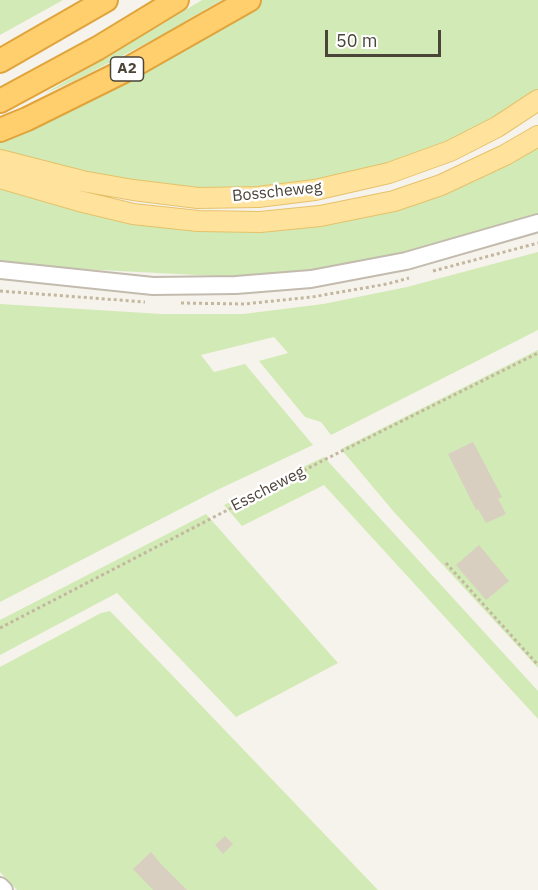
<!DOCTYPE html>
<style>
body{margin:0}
#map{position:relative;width:538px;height:890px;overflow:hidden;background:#f6f3ec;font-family:"IBM Plex Sans",sans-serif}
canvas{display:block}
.scale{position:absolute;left:325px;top:30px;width:116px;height:27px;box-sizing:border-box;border:3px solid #4b4439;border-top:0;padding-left:8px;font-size:18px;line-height:21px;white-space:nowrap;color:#4b4439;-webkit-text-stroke:4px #fff;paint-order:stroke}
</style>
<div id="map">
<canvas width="538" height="890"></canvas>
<div class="scale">50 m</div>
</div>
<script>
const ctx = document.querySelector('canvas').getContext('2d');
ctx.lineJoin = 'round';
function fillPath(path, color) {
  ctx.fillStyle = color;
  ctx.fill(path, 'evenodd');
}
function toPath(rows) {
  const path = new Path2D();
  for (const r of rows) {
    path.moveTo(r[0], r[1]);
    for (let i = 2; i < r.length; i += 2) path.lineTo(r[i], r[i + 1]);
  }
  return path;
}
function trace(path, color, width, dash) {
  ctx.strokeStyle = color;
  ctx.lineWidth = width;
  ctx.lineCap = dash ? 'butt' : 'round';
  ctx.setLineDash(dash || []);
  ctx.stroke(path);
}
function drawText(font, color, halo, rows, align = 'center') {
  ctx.font = font + ' "IBM Plex Sans",sans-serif';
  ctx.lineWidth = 5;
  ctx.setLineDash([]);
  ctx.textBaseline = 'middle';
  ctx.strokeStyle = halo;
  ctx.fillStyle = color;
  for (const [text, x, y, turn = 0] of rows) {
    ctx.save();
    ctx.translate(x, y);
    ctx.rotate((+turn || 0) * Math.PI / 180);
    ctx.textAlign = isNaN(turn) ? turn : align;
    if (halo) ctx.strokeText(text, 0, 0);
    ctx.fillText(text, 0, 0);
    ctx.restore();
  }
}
const green = toPath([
 [0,0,63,0,0,35],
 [202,0,222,0,162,35,74,81,44,94],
 [256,0,538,0,538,89,483,124,440,147,408,159,276,190,158,189,0,152,0,136],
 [538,146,538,215,394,255,306,272,237,277,0,265,0,185,190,226,452,190,483,177],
 [538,252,538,330,331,435,321,422,305,417,259,361,288,353,274,337,201,355,214,372,245,364,313,445,217,490,0,602,0,304,162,314,243,314,323,304,407,287],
 [538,350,538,668,394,512,341,449],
 [324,457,538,691,538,719,324,485,242,526,224,505],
 [206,514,338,663,236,717,117,593,0,655,0,620],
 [110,611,170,673,378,890,17,890,0,872,0,667,101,613]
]);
const building = toPath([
 [473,442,502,497,498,499,506,514,486,523,478,509,476,510,448,454],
 [479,545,509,581,486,600,456,565],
 [225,836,233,844,223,854,215,845],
 [151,852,160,863,187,890,153,890,133,869]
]);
const path = toPath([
 [433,271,538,243],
 [0,291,145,302],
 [181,303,244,304,312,297,387,284,409,278],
 [446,563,538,665],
 [0,628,324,460,538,353]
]);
const minor = toPath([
 [0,270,153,286,236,285,311,279,406,261,538,223],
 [0,886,4,890]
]);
const major = toPath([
 [0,160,82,181,133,190,198,198,258,197,315,190,389,173,450,151,497,127,538,100],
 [0,178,79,201,133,214,198,221,260,222,320,216,394,201,441,185,505,155,538,136]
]);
const highway = toPath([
 [0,61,106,0],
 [0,101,98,48,177,0],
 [0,130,27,119,124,71,249,0]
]);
const shields = [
 [127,69,33]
];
const shieldNames = [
 ["A2",127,69]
];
const streetNames = [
 ["Bosscheweg",277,192,-6],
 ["Esscheweg",268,489,-27]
];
fillPath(green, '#d2eab5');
fillPath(building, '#d8cfc1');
trace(minor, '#c2bbae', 20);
trace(major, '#e6c16a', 22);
trace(highway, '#e0a43c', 26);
trace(path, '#c4b79f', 3, [3, 3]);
trace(minor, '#fff', 16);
trace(major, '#ffe39c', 20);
trace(highway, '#ffcf6e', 22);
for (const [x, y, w] of shields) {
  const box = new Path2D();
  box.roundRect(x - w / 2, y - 12, w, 24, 4.5);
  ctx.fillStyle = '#fff';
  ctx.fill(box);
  trace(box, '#4b4439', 1.5);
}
drawText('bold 15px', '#4b4439', null, shieldNames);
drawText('16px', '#4b4439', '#fff', streetNames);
</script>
